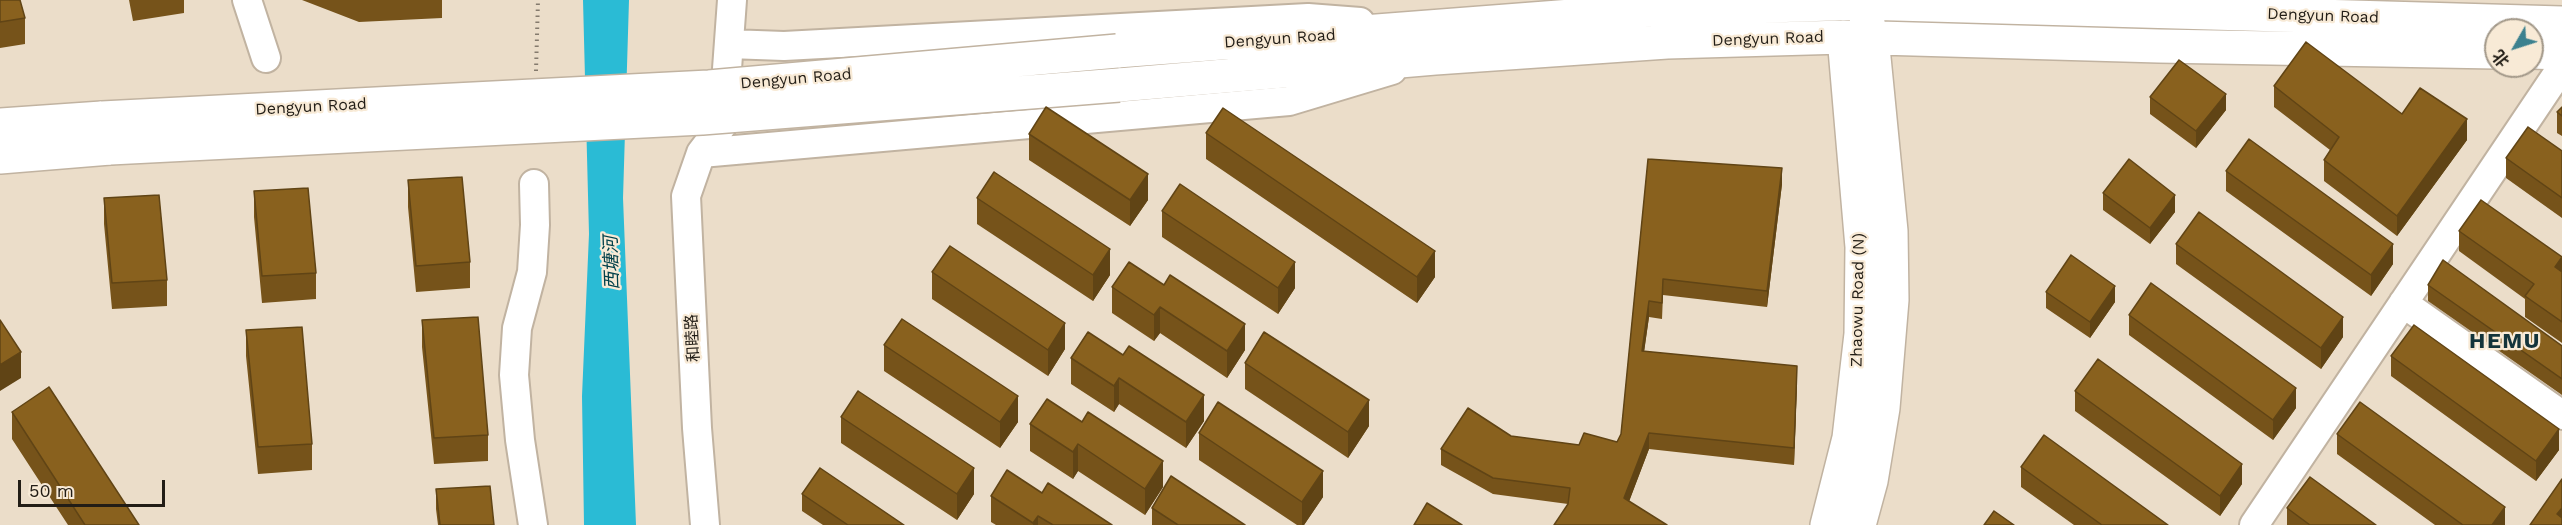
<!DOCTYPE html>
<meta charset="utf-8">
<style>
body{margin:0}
#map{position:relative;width:2562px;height:525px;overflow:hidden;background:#ebddc9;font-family:"Work Sans","Noto Sans SC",sans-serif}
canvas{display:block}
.north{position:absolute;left:2484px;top:18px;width:60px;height:60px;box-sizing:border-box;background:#f8ead6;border:2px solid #a29889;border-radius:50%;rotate:231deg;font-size:16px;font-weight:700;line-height:24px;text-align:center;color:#221d16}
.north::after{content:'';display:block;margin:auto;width:21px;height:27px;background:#3c818f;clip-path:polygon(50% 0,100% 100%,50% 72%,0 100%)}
.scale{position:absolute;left:18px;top:480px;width:147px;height:27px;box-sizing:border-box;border:3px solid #221d16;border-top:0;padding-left:8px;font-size:18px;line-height:21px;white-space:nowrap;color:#221d16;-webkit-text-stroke:4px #f8ead6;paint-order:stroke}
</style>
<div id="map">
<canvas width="2562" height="525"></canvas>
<div class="north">北</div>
<div class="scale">50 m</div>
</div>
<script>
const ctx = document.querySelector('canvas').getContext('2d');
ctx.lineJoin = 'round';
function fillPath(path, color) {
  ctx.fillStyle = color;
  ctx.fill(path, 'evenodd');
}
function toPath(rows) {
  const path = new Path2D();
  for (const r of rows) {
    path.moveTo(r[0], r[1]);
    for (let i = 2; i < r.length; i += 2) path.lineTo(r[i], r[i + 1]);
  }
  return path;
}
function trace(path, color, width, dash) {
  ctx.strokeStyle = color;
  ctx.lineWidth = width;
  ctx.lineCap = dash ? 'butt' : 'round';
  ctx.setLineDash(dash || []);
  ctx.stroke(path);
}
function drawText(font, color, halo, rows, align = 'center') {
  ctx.font = font + ' "Work Sans","Noto Sans SC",sans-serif';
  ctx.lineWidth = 4.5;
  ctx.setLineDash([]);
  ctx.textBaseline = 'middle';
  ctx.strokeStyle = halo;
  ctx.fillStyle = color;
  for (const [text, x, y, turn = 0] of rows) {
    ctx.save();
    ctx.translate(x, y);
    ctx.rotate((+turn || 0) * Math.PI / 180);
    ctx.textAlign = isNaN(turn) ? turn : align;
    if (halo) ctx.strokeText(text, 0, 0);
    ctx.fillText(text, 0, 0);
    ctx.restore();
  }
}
const water = toPath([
 [583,0,629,0,623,198,636,525,584,525,582,396,589,234]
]);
const path = toPath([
 [536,71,538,0]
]);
const minor = toPath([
 [247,0,266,58],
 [729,44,784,46,1308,18,1360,22],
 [701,153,1289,101,1392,70],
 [2403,303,2562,415],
 [533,525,520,440,514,375,517,328,532,272,535,225,534,184],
 [705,525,697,428,686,196,701,153,723,124,732,0],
 [2254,525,2562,67]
]);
const major = toPath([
 [1117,51,1649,10,1861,3,2562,23],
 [2532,52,2562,53],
 [1119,85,1435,58,1667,42,1844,37,2159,46,2496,52],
 [0,125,102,118],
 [0,157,110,148],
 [1827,525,1849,438,1861,334,1862,247,1844,37],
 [1859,525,1871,481,1883,408,1892,300,1891,231,1872,37,1866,17]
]);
const majorBridge = toPath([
 [102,118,709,87,1117,51],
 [110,148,702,118,1119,85]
]);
const wall = toPath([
 [0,0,25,18,25,44,0,48],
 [129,0,184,0,184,13,133,21],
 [302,0,442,0,442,18,359,22],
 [2274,86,2402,114,2467,140,2397,236,2324,181,2324,160,2330,150,2274,107],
 [2150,97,2226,110,2196,148,2150,114],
 [2562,107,2562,136,2557,133,2557,112],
 [1206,133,1435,277,1417,303,1206,159],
 [1029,134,1148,200,1130,226,1029,160],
 [2562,151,2562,218,2506,178,2506,158],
 [1648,159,1782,184,1767,307,1663,295,1662,319,1649,317,1644,351,1797,382,1794,465,1649,449,1629,501,1568,504,1493,494,1441,465,1441,449,1511,436,1579,445,1617,442,1621,434],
 [2226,171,2393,264,2371,296,2226,191],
 [408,180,470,262,470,288,416,292,408,207],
 [254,191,316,273,316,299,262,303,254,217],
 [2103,193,2175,212,2150,244,2103,210],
 [104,198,167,280,167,306,112,309,104,224],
 [977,198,1110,275,1093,301,977,224],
 [1162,211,1295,288,1278,314,1162,237],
 [2459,231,2562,257,2562,343,2525,317,2525,299,2459,251],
 [2176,244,2343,337,2321,369,2176,264],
 [1129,262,1245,350,1227,378,1160,333,1154,341,1112,313,1112,287],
 [932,272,1065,349,1048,376,932,299],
 [2428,285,2562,346,2562,395,2428,301],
 [2046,292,2115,302,2090,338,2046,308],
 [2129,315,2296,408,2273,440,2129,335],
 [422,320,488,435,488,461,434,464,422,347],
 [246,330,312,444,312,470,258,474,246,356],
 [1088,332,1204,421,1186,448,1119,404,1114,412,1071,384,1071,358],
 [884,345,1018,422,1000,448,884,371],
 [2391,356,2559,450,2536,481,2391,376],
 [1245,363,1369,426,1348,458,1245,389],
 [2075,391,2242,484,2220,516,2075,411],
 [1047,399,1163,487,1145,515,1078,471,1073,479,1030,451,1030,424],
 [12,412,139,525,68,525,12,439],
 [841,417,974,494,957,520,841,443],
 [1199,433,1323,497,1304,525,1297,525,1199,460],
 [2337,434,2505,525,2435,525,2337,454],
 [2021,467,2168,525,2074,525,2021,487],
 [436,489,494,525,438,525,436,509],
 [1042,493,1112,525,996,525,991,522,991,496],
 [802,494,904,525,823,525,802,511],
 [1152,508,1245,525,1152,525],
 [2287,508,2376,525,2287,525]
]);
const shadedWall = toPath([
 [2226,94,2226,110,2196,148,2196,131],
 [2467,119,2467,140,2397,236,2397,216],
 [1782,168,1782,184,1767,307,1767,291],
 [1148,174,1148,200,1130,226,1130,200],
 [2175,195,2175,212,2150,244,2150,228],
 [2393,244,2393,264,2371,296,2371,275],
 [1110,249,1110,275,1093,301,1093,275],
 [1435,251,1435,277,1417,303,1417,277],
 [2562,257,2562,277,2555,267],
 [1295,262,1295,288,1278,314,1278,288],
 [2115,286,2115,302,2090,338,2090,322],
 [1649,301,1649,317,1642,367,1642,351],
 [1160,307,1160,333,1154,341,1154,315],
 [2343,317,2343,337,2321,369,2321,348],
 [1065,323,1065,349,1048,376,1048,350],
 [1245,324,1245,350,1227,378,1227,351],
 [21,352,21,378,0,391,0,365],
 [1797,366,1797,382,1794,465,1794,448],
 [1119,378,1119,404,1114,412,1114,386],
 [2296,388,2296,408,2273,440,2273,420],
 [1204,395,1204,421,1186,448,1186,422],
 [1018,396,1018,422,1000,448,1000,422],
 [1369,400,1369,426,1348,458,1348,432],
 [2559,429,2559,450,2536,481,2536,461],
 [1649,433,1649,449,1624,515,1624,498],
 [1078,444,1078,471,1073,479,1073,452],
 [1163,461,1163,487,1145,515,1145,489],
 [2242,464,2242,484,2220,516,2220,496],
 [974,468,974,494,957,520,957,494],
 [1323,471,1323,497,1304,525,1302,525,1302,502],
 [2505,507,2505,525,2492,525],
 [2562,508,2562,525,2557,514],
 [1038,516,1038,525,1033,525,1033,523]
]);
const building = toPath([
 [0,0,20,0,25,18,0,22,0,0],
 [2306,42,2402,114,2420,88,2467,119,2397,216,2324,160,2339,137,2274,86,2306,42],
 [2179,60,2226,94,2196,131,2150,97,2179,60],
 [1046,107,1148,174,1130,200,1029,134,1046,107],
 [2562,107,2562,116,2557,112,2562,107],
 [1223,108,1435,251,1417,277,1206,133,1223,108],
 [2528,127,2562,151,2562,198,2506,158,2528,127],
 [2249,139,2393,244,2371,275,2226,171,2249,139],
 [1648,159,1782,168,1767,291,1663,279,1662,303,1649,301,1642,351,1797,366,1794,448,1649,433,1624,498,1667,525,1554,525,1568,504,1570,488,1493,478,1441,449,1468,408,1511,436,1579,445,1584,433,1617,442,1621,434,1648,159],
 [2129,159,2175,195,2150,228,2103,193,2129,159],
 [994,172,1110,249,1093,275,977,198,994,172],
 [462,177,470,262,416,266,408,180,462,177],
 [1180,184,1295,262,1278,288,1162,211,1180,184],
 [308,188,316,273,262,276,254,191,308,188],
 [159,195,167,280,112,283,104,198,159,195],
 [2481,200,2562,257,2555,267,2562,272,2562,322,2525,296,2534,284,2459,231,2481,200],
 [2199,212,2343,317,2321,348,2176,244,2199,212],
 [950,246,1065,323,1048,350,932,272,950,246],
 [2071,255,2115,286,2090,322,2046,292,2071,255],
 [2443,260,2562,346,2562,379,2428,285,2443,260],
 [1129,262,1164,285,1170,275,1245,324,1227,351,1160,307,1154,315,1112,287,1129,262],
 [2151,283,2296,388,2273,420,2129,315,2151,283],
 [478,317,488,435,434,438,422,320,478,317],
 [902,319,1018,396,1000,422,884,345,902,319],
 [0,320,21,352,0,365,0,320],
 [2414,325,2559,429,2536,461,2391,356,2414,325],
 [302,327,312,444,258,447,246,330,302,327],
 [1088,332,1123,355,1129,346,1204,395,1186,422,1119,378,1114,386,1071,358,1088,332],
 [1264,332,1369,400,1348,432,1245,363,1264,332],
 [2098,359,2242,464,2220,496,2075,391,2098,359],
 [49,387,139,525,85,525,12,412,49,387],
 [858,391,974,468,957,494,841,417,858,391],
 [1047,399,1082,422,1088,412,1163,461,1145,489,1078,444,1073,452,1030,424,1047,399],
 [1218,402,1323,471,1302,502,1199,433,1218,402],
 [2360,402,2505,507,2492,525,2463,525,2337,434,2360,402],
 [2044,435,2168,525,2102,525,2021,467,2044,435],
 [820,468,904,525,848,525,802,494,820,468],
 [1007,470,1042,493,1048,483,1112,525,1053,525,1038,516,1033,523,991,496,1007,470],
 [1171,476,1245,525,1178,525,1152,508,1171,476],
 [2310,477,2376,525,2310,525,2287,508,2310,477],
 [2562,479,2562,508,2557,514,2562,518,2562,525,2530,525,2562,479],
 [490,486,494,525,440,525,436,489,490,486],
 [1427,503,1462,525,1414,525,1427,503],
 [1994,511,2014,525,1984,525,1994,511]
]);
const streetNames = [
 ["Dengyun Road",2323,16,2],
 ["Dengyun Road",1280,39,-4],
 ["Dengyun Road",1768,39,-2],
 ["Dengyun Road",796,79,-5],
 ["Dengyun Road",311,107,-3],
 ["Zhaowu Road (N)",1858,300,-89],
 ["和睦路",693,338,-93]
];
const waterNames = [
 ["西塘河",612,263,-92]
];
const districtNames = [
 ["HEMU",2505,342]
];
fillPath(water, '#2abbd5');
trace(minor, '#c1b3a1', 32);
trace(major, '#c1b3a1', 36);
trace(path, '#847a6d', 4, [1.5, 4.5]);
trace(minor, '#fff', 28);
trace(major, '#fff', 33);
trace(majorBridge, '#c1b3a1', 36, []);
trace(majorBridge, '#fff', 33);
fillPath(wall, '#76531a');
fillPath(shadedWall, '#604415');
fillPath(building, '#89611e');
trace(building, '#604415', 1.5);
drawText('16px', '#221d16', '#f8ead6', streetNames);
drawText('italic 18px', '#00404a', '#f8ead6', waterNames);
ctx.letterSpacing = '1.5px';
drawText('bold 22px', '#13343b', '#f8ead6', districtNames);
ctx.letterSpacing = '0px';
</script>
